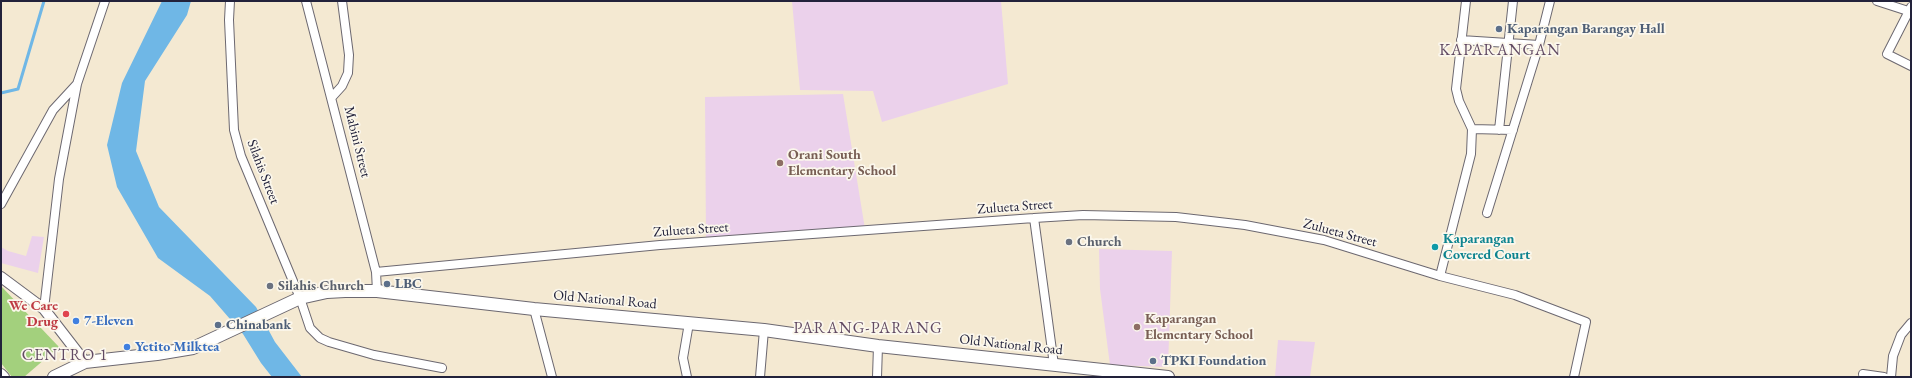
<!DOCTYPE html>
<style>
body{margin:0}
#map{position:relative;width:1912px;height:378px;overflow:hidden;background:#f4e9d2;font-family:"EB Garamond",serif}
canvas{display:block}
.frame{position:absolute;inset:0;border:2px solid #22223b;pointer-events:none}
</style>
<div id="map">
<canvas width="1912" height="378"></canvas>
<div class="frame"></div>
</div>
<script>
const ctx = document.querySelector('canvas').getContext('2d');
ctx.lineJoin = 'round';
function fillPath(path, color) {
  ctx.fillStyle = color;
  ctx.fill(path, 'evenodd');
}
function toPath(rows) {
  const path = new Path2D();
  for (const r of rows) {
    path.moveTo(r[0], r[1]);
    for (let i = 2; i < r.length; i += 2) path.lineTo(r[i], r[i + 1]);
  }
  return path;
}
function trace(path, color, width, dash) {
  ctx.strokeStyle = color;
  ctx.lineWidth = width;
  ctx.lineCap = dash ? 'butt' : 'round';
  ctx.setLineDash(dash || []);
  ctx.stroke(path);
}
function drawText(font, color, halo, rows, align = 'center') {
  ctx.font = font + ' "EB Garamond",serif';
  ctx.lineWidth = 3.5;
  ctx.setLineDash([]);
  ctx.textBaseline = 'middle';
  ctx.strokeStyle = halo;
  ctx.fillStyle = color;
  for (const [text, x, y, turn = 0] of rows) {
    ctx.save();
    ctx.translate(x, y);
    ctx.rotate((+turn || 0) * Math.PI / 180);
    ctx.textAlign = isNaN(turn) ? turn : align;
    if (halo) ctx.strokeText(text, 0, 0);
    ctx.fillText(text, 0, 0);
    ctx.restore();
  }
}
const built = toPath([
 [792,1,1001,1,1008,84,882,122,873,91,800,90],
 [843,94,865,229,706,240,705,97],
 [32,236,44,237,38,273,1,263,1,247,8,251,26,256],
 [1099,249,1172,251,1168,367,1110,365,1100,289],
 [1278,340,1315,342,1310,377,1275,377]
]);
const green = toPath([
 [1,286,59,347,24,377,12,377,1,363]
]);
const water = toPath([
 [162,1,191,1,187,15,145,81,136,151,159,207,256,307,275,342,302,377,272,377,261,363,243,334,210,296,158,258,117,187,107,145,122,83]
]);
const stream = toPath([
 [1,93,18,89,44,1]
]);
const minor = toPath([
 [230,1,229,20,234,130,241,156,300,298,310,328,320,338,329,342,374,355,442,368],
 [306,1,376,272,377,291],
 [1877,1,1911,12],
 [1911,7,1887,54,1911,66],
 [1461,40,1539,45],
 [332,97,342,86,348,73,349,55,342,1],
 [1472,129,1513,130],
 [1499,130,1513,1],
 [1,204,53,110,77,84],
 [1487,213,1539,45,1550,1],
 [1034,218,1054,365],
 [376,272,660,245,1034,218,1083,215,1176,217,1245,225,1324,240,1440,276,1515,295,1586,322,1574,377],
 [1440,276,1471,154,1472,129,1459,101,1456,89,1466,1],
 [44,309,59,179,77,84,105,1],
 [534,309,552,377],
 [1863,374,1884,377],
 [687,377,683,358,689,323],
 [760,377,764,330],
 [877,377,878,346],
 [1891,377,1893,356,1901,335,1911,323]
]);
const tertiary = toPath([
 [1,277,44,309,85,362],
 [1,374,4,377]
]);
const secondary = toPath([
 [54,377,85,362,157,354,193,348,300,298,327,292,345,291,377,291,534,309,764,330,878,346,1168,377]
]);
const markers = [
 [1499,29,4,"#5c6f8a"],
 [780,163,4,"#8d6e63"],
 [1069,242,4,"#6b7280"],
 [1435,247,4,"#0f9aa8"],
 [387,284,4,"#5c6f8a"],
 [270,286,4,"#6b7280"],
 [66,314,4,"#e0444e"],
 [76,321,4,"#3f7fe0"],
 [218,325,4,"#5c6f8a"],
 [1137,327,4,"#8d6e63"],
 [127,347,4,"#3f7fe0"],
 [1153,361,4,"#5c6f8a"]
];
const serviceNames = [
 ["Kaparangan Barangay Hall",1507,29],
 ["LBC",395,284],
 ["Chinabank",226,325],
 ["TPKI Foundation",1161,361]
];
const streetNames = [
 ["Mabini Street",357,142,76],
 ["Silahis Street",263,172,69],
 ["Zulueta Street",1015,207,-4],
 ["Zulueta Street",691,230,-4],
 ["Zulueta Street",1340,233,15],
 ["Old National Road",605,300,5],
 ["Old National Road",1011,345,6]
];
const educationNames = [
 ["Orani South",788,155],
 ["Elementary School",788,171],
 ["Kaparangan",1145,319],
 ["Elementary School",1145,335]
];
const cultureNames = [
 ["Kaparangan",1443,239],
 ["Covered Court",1443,255]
];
const worshipNames = [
 ["Church",1077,242],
 ["Silahis Church",278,286]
];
const healthNames = [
 ["We Care",58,306],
 ["Drug",58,322]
];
const shopNames = [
 ["7-Eleven",84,321],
 ["Yetito Milktea",135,347]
];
const quarterNames = [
 ["KAPARANGAN",1500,51],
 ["PARANG-PARANG",868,329],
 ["CENTRO 1",65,356]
];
fillPath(built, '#ebd1eb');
fillPath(green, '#a3d07d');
fillPath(water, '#6fb7e6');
trace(stream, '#6fb7e6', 3);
trace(minor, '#6c6870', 10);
trace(tertiary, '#6c6870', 12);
trace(secondary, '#6c6870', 14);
trace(minor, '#fff', 8);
trace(tertiary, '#fff', 10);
trace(secondary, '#fff', 12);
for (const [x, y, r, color] of markers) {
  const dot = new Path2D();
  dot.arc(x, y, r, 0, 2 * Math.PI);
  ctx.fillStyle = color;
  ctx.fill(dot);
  trace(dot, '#fbf7ec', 1.5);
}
drawText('bold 14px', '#4e5e75', '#fbf7ec', serviceNames, 'left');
drawText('14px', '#22223b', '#fbf7ec', streetNames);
drawText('bold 14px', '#785e54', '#fbf7ec', educationNames, 'left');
drawText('bold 14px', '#0d838f', '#fbf7ec', cultureNames, 'left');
drawText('bold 14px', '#5b616d', '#fbf7ec', worshipNames, 'left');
drawText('bold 14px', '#be3a42', '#fbf7ec', healthNames, 'right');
drawText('bold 14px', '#366cbe', '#fbf7ec', shopNames, 'left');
ctx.letterSpacing = '1px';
drawText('16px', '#614a63', '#fbf7ec', quarterNames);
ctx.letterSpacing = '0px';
</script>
